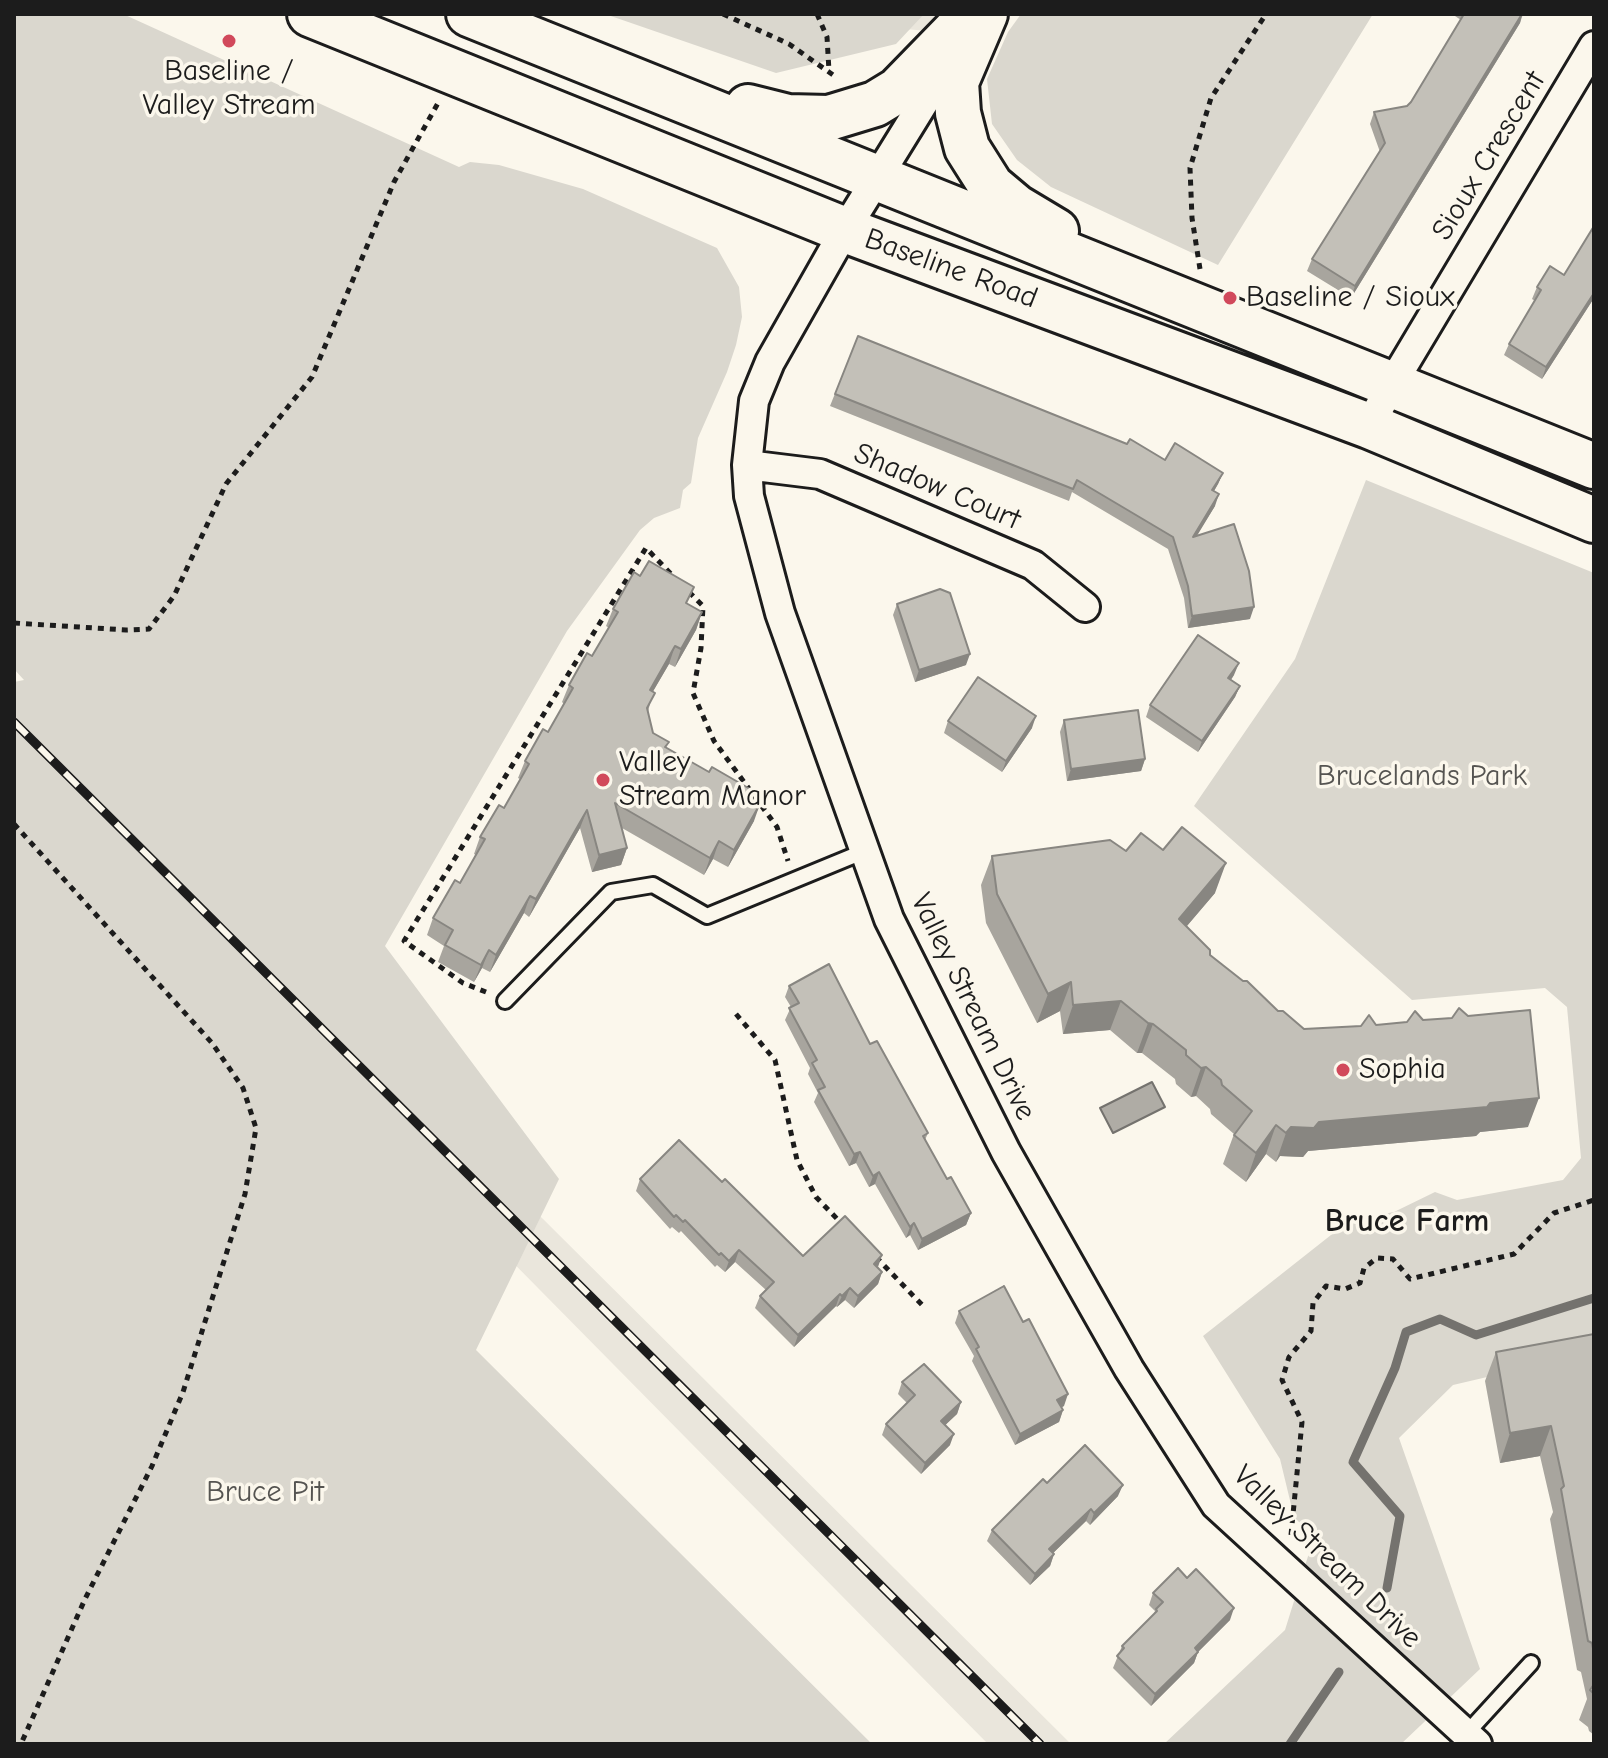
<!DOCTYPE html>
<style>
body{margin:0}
#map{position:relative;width:1608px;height:1758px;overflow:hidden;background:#fbf7ec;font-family:"Comic Neue",sans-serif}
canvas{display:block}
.frame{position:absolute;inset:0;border:16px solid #1c1c1c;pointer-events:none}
</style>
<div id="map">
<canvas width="1608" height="1758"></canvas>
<div class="frame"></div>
</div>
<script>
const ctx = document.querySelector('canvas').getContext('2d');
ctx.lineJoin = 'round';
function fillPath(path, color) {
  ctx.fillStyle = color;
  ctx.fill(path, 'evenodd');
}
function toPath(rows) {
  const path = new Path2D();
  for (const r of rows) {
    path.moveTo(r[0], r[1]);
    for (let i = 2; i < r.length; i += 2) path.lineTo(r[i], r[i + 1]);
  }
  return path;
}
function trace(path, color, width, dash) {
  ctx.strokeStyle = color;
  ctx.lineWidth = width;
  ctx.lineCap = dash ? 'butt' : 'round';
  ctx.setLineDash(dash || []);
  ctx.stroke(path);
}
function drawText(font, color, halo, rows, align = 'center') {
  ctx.font = font + ' "Comic Neue",sans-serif';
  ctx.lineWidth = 7;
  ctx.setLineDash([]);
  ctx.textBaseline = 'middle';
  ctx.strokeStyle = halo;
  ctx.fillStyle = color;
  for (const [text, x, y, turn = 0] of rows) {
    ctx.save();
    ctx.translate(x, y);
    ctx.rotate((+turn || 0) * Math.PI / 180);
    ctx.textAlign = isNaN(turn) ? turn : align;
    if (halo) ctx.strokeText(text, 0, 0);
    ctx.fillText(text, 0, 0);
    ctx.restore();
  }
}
const built = toPath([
 [817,14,943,14,927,31,830,22],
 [14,693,1071,1744,988,1744,14,757]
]);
const green = toPath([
 [14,14,123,14,459,167,470,162,499,165,583,189,717,248,739,287,742,317,736,345,727,372,698,438,691,483,683,490,680,508,654,518,640,530,567,631,385,946,559,1179,476,1350,872,1744,14,1744,14,682,24,680,14,669],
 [605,14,924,14,896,44,776,73],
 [1021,14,1373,14,1218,265,1051,187,1017,160,992,124,987,79,1008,32],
 [1366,480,1594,573,1594,1352,1453,1385,1399,1438,1480,1669,1401,1744,1164,1744,1285,1630,1314,1537,1294,1517,1280,1459,1203,1336,1350,1220,1394,1212,1435,1192,1457,1200,1563,1180,1581,1158,1567,1007,1545,988,1412,1000,1194,806,1295,659]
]);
const water = toPath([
 [1152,1082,1165,1107,1113,1133,1100,1108,1152,1082]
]);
const stream = toPath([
 [1387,1588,1400,1516,1353,1462,1395,1368,1406,1332,1440,1319,1476,1335,1594,1298],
 [1290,1744,1339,1672]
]);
const path = toPath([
 [723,14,789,44,836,77],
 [817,14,827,37,829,71],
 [1200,269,1192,218,1190,168,1211,98,1266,14],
 [689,592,703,606,701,648,693,693,714,741,777,827,788,861],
 [14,623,126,630,149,629,174,596,226,484,312,377,394,182,438,103],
 [14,824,212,1043,243,1088,256,1128,245,1194,183,1392,152,1466,85,1599,21,1744],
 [486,992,463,983,404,941,646,548,673,576],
 [736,1014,775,1060,797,1160,816,1197,843,1225],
 [876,1257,925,1308],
 [1291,1535,1302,1422,1282,1380,1289,1357,1311,1331,1313,1303,1326,1286,1345,1289,1360,1283,1364,1268,1377,1258,1393,1259,1410,1279,1514,1254,1554,1213,1594,1200]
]);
const lane = toPath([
 [505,1001,611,892,653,885,707,916,865,851],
 [1466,1734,1531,1663]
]);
const street = toPath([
 [953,55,845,230,770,362,754,401,747,465,749,496,780,613,889,919,1006,1152,1129,1369,1216,1505,1477,1744],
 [1369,426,1392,384,1594,46],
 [747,465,820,474,1033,565,1085,607]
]);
const primary = toPath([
 [310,14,845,230,1369,426,1594,520],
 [469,14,1594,466],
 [985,14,956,82,958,113,967,148,991,186,1016,207,1056,231],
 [748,107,788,117,829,118,875,104,898,90,972,14]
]);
const rail = toPath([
 [14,722,1040,1744]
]);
const wall = toPath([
 [1452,14,1523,14,1520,23,1351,298,1307,271,1312,259,1380,152,1370,124,1374,112,1407,106,1411,102,1461,20],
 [1594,226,1594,298,1542,379,1504,355,1509,344,1535,301,1532,299,1537,287,1564,275],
 [858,336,1165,460,1223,473,1218,484,1214,491,1215,506,1196,536,1250,619,1188,628,1184,598,1168,549,1072,492,1069,501,830,406],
 [897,604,966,665,915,682,893,615],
 [688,605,702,612,696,630,675,667,669,664,653,691,648,712,653,733,669,742,666,748,747,796,754,821,728,867,713,859,704,875,622,828,627,848,621,865,592,872,580,828,529,917,524,913,490,972,482,968,474,982,438,962,444,946,427,935,433,918,460,883,476,855,474,854,480,837,504,808,520,779,518,778,525,761,548,732,564,704,562,702,569,685,592,656,609,628,606,626,613,609],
 [1234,675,1231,680,1240,686,1235,697,1198,752,1146,717,1150,705],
 [1064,720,1145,759,1141,771,1067,781,1060,732],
 [948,721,1032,728,1002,772,944,733],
 [1126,851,1215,893,1187,926,1210,955,1278,1011,1304,1029,1376,1025,1528,1127,1480,1132,1476,1136,1308,1151,1303,1157,1280,1156,1276,1162,1266,1154,1246,1182,1223,1164,1234,1134,1211,1114,1210,1109,1196,1096,1191,1097,1176,1084,1175,1079,1142,1053,1137,1053,1110,1030,1063,1034,1060,1011,1037,1023,986,923,981,885,992,856],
 [789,986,870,1044,928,1133,925,1140,947,1179,971,1213,966,1225,918,1250,910,1235,906,1238,875,1184,869,1187,856,1163,849,1166,814,1102,818,1093,808,1074,810,1068,785,1020,791,1007,785,997],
 [640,1179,722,1182,803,1256,878,1267,882,1272,878,1284,854,1308,845,1300,837,1307,836,1306,794,1347,755,1308,760,1296,766,1290,735,1262,725,1272,717,1265,715,1267,681,1231,679,1233,672,1227,670,1229,636,1191],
 [959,1311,1064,1406,1061,1407,1063,1410,1059,1422,1015,1445,972,1361,974,1356,955,1323],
 [1594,1334,1594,1735,1589,1731,1588,1727,1579,1720,1587,1699,1581,1672,1577,1670,1550,1519,1553,1512,1540,1456,1500,1463,1485,1381,1496,1352],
 [902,1382,961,1402,957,1414,945,1425,950,1445,921,1474,882,1435,886,1424,907,1403,898,1394],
 [1047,1483,1118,1496,1090,1525,1086,1521,1053,1553,1054,1554,1050,1566,1030,1585,987,1541,992,1530],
 [1153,1593,1230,1620,1198,1652,1194,1663,1151,1706,1113,1668,1122,1646,1154,1614,1155,1611,1149,1605]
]);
const shadedWall = toPath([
 [1522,14,1520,23,1351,298,1355,286],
 [1594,293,1594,298,1542,379,1546,367],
 [1223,473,1218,484,1208,501,1212,490],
 [1219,494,1215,506,1189,549,1193,537],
 [1254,607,1250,619,1188,628,1192,616],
 [702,612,696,630,675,667,681,649],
 [675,646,669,664,644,707,650,690],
 [970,654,966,665,915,682,919,670],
 [1239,663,1234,675,1224,689,1228,678],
 [1240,686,1235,697,1198,752,1202,741],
 [1036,716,1032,728,1002,772,1006,761],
 [1145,759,1141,771,1067,781,1071,769],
 [760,804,754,821,728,867,734,850],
 [587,810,580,828,529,917,536,899],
 [719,841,713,859,704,875,710,858],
 [627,848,621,865,592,872,599,855],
 [1226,863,1215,893,1168,948,1179,919],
 [530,896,524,913,490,972,496,955],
 [489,950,482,968,474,982,481,965],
 [1071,982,1060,1011,1037,1023,1048,994],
 [1121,1001,1110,1030,1063,1034,1073,1005],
 [1148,1023,1153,1024,1142,1053,1137,1053],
 [1206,1067,1196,1096,1191,1097,1201,1068],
 [1539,1098,1528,1127,1480,1132,1476,1136,1308,1151,1303,1157,1280,1156,1276,1162,1286,1133,1291,1127,1319,1122],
 [1276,1125,1266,1154,1246,1182,1256,1153],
 [860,1152,856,1163,849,1166,854,1154],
 [879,1172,875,1184,869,1187,873,1176],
 [971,1213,966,1225,918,1250,922,1239],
 [914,1223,910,1235,906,1238,910,1227],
 [739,1250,735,1262,725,1272,729,1261],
 [882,1255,878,1267,874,1264],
 [882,1272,878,1284,854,1308,858,1296],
 [850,1288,845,1300,837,1307,842,1296],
 [840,1294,836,1306,794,1347,798,1335],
 [1068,1394,1064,1406,1053,1412,1057,1400],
 [961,1402,957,1414,937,1433,941,1421],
 [1063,1410,1059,1422,1015,1445,1020,1434],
 [1551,1426,1540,1456,1500,1463,1510,1433],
 [954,1434,950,1445,921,1474,925,1463],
 [1123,1485,1118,1496,1090,1525,1094,1513],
 [1091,1509,1086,1521,1045,1561,1049,1549],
 [1054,1554,1050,1566,1030,1585,1035,1574],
 [1234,1608,1230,1620,1198,1652,1194,1663,1151,1706,1155,1694,1195,1648]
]);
const building = toPath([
 [1464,14,1522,14,1355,286,1312,259,1385,143,1374,112,1407,106,1411,102,1464,14],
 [1594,226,1594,293,1546,367,1509,344,1541,290,1537,287,1550,266,1564,275,1594,226],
 [858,336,1127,444,1130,439,1165,460,1175,443,1223,473,1212,490,1219,494,1193,537,1234,524,1249,571,1254,607,1192,616,1188,586,1173,537,1077,480,1073,489,835,394,858,336],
 [649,561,694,587,686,603,702,612,681,649,675,646,650,690,655,693,647,708,653,733,669,742,665,747,709,772,712,767,750,789,746,796,760,804,734,850,719,841,710,858,615,803,627,848,599,855,587,810,536,899,530,896,496,955,489,950,481,965,445,945,453,930,433,918,455,880,460,883,485,839,480,837,499,805,504,808,529,764,525,761,543,729,548,732,573,688,569,685,587,653,592,656,618,612,613,609,634,572,640,576,649,561],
 [940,589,950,593,970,654,919,670,897,604,940,589],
 [1198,635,1239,663,1228,678,1240,686,1202,741,1150,705,1198,635],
 [978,677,1036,716,1006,761,948,721,978,677],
 [1138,710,1145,759,1071,769,1064,720,1138,710],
 [1182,827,1226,863,1179,919,1210,950,1210,955,1243,981,1247,981,1278,1011,1283,1011,1304,1029,1361,1026,1369,1015,1376,1025,1407,1022,1415,1011,1423,1020,1452,1018,1459,1008,1468,1016,1530,1010,1539,1098,1490,1103,1487,1107,1319,1122,1314,1128,1291,1127,1286,1133,1276,1125,1256,1153,1234,1135,1252,1111,1222,1085,1221,1080,1206,1067,1201,1068,1186,1055,1186,1050,1153,1024,1148,1023,1121,1001,1073,1005,1071,982,1048,994,997,894,992,856,1110,840,1126,851,1141,833,1163,850,1182,827],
 [829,964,870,1044,877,1041,928,1133,923,1136,947,1179,951,1177,971,1213,922,1239,914,1223,910,1227,879,1172,873,1176,860,1152,854,1154,818,1090,825,1087,812,1063,817,1060,789,1008,799,1003,789,986,829,964],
 [679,1140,722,1182,725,1179,803,1256,845,1216,882,1255,874,1264,882,1272,858,1296,850,1288,842,1296,840,1294,798,1335,760,1296,774,1282,739,1250,729,1261,721,1253,719,1255,685,1220,683,1222,676,1215,674,1217,640,1179,679,1140],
 [1004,1286,1023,1322,1029,1319,1068,1394,1057,1400,1063,1410,1020,1434,976,1349,979,1347,959,1311,1004,1286],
 [1594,1334,1594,1654,1592,1643,1588,1641,1561,1489,1564,1486,1551,1426,1510,1433,1496,1352,1594,1334],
 [924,1364,961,1402,941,1421,954,1434,925,1463,886,1424,915,1395,902,1382,924,1364],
 [1085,1445,1123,1485,1094,1513,1091,1509,1049,1549,1054,1554,1035,1574,992,1530,1043,1479,1047,1483,1085,1445],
 [1178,1568,1187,1578,1196,1569,1234,1608,1195,1648,1198,1652,1155,1694,1117,1656,1124,1648,1122,1646,1157,1611,1156,1609,1163,1602,1153,1593,1178,1568],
 [1594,1684,1594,1694,1590,1690,1594,1684]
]);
const markers = [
 [229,41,8,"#d1495b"],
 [1230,298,8,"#d1495b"],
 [603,780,8,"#d1495b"],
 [1343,1070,8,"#d1495b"]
];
const poiNames = [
 ["Baseline /",229,72,"center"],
 ["Valley Stream",229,106,"center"],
 ["Baseline / Sioux",1246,298],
 ["Valley",619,763],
 ["Stream Manor",619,797],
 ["Sophia",1359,1070]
];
const streetNames = [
 ["Sioux Crescent",1489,156,-59],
 ["Baseline Road",951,269,20],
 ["Shadow Court",937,487,23],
 ["Valley Stream Drive",973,1007,64],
 ["Valley Stream Drive",1327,1557,44]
];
const parkNames = [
 ["Brucelands Park",1422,777],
 ["Bruce Pit",265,1493]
];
const neighbourhoodNames = [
 ["Bruce Farm",1407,1222]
];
fillPath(built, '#eae6dc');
fillPath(green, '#dad7ce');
fillPath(water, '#afaca5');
trace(water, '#74726e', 2);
trace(stream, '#74726e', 9);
trace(lane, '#1c1c1c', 20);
trace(street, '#1c1c1c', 34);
trace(primary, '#1c1c1c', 50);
trace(path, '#1c1c1c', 5, [6, 6]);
trace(lane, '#fbf7ec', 14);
trace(street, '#fbf7ec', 28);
trace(primary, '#fbf7ec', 44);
trace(rail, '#1c1c1c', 9);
trace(rail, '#fbf7ec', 6, [18]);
fillPath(wall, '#a8a59e');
fillPath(shadedWall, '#888681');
fillPath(building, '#c3c0b8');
trace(building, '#888681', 2);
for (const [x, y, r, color] of markers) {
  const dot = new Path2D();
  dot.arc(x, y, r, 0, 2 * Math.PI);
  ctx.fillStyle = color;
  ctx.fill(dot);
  trace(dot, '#fbf7ec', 3);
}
drawText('30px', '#1c1c1c', '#fbf7ec', poiNames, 'left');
drawText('30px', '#1c1c1c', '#fbf7ec', streetNames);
drawText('30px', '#555451', '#fbf7ec', parkNames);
drawText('bold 32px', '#1c1c1c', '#fbf7ec', neighbourhoodNames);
</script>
